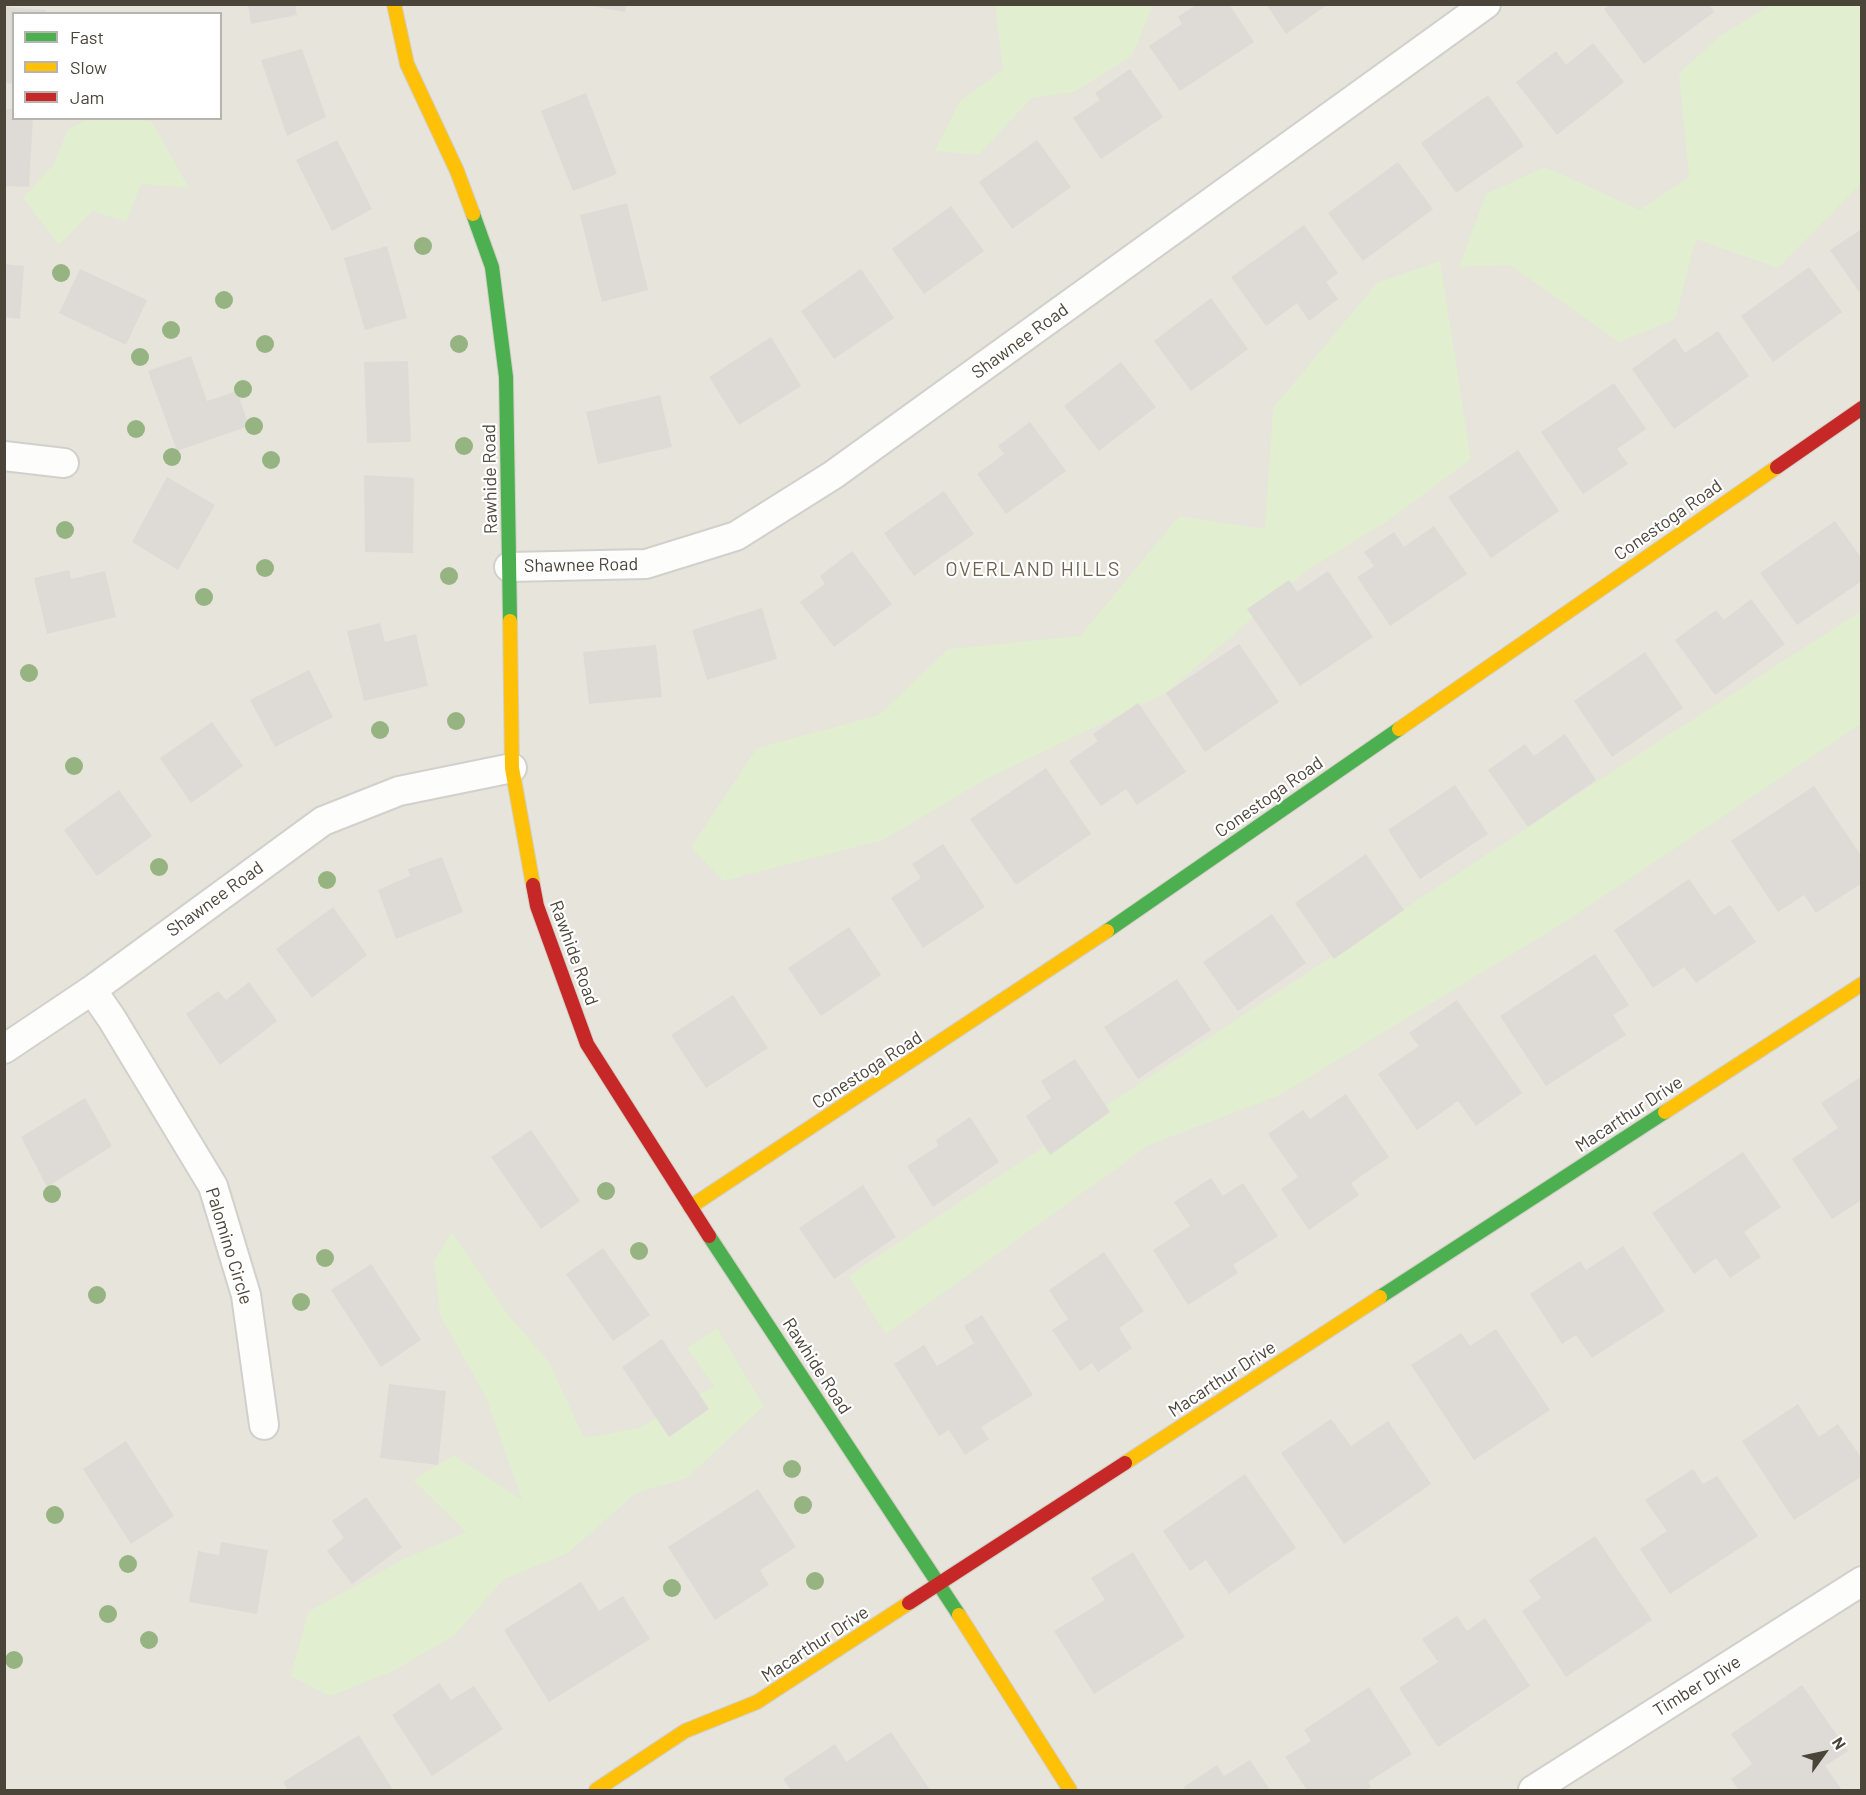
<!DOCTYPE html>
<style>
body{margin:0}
#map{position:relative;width:1866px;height:1795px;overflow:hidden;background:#f4f2ee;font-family:Barlow,sans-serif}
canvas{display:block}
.frame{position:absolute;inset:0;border:6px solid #4b4439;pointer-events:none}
.legend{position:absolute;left:12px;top:12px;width:210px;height:108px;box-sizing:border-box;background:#fff;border:2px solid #b7b4b0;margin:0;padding:8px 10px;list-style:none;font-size:18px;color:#4b4439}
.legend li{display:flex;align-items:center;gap:12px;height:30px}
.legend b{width:30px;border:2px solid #b7b4b0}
.north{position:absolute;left:1794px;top:1723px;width:60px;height:60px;-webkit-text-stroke:4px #fff;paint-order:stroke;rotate:57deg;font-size:16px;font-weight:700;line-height:24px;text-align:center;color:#4b4439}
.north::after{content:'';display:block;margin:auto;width:21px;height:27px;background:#4b4439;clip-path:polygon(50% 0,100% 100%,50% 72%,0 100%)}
</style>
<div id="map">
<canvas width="1866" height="1795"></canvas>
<div class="frame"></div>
<ul class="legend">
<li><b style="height:8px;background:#4caf50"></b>Fast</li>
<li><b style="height:8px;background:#ffc107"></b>Slow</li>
<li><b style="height:8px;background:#c62828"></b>Jam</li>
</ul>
<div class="north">N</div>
</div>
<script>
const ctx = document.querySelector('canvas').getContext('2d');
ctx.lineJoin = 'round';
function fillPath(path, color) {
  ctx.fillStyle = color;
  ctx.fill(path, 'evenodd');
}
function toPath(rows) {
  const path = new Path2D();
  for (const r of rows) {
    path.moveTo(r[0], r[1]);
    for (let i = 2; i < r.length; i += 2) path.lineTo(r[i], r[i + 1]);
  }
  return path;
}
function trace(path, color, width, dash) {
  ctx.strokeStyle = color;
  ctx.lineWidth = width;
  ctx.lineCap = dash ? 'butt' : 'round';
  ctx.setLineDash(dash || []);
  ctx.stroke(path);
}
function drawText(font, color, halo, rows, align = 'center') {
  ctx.font = font + ' Barlow,sans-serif';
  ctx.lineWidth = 4.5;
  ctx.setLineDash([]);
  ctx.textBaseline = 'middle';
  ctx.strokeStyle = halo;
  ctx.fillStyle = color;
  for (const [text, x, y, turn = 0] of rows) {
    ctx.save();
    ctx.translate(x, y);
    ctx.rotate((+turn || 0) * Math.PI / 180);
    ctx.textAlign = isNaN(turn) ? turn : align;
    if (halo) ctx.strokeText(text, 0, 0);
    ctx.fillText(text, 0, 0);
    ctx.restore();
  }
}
const residential = toPath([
 [5,5,1861,5,1861,1790,5,1790],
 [14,14,220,14,220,118,14,118]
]);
const green = toPath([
 [1772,4,1862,5,1861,184,1778,268,1696,239,1675,319,1619,342,1510,265,1459,267,1486,194,1545,167,1640,210,1689,177,1679,73,1720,36],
 [995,5,995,4,1153,5,1132,56,1074,92,1032,98,978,155,935,151,959,102,1003,69],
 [88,119,139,119,152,122,189,188,141,184,126,222,92,211,59,245,23,198,54,164,68,129],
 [1440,261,1471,459,1389,520,1309,569,1166,693,986,779,883,840,723,881,691,847,757,748,879,715,948,649,1080,636,1179,516,1265,529,1273,408,1377,283],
 [1861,611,1861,724,1562,924,1280,1095,1149,1145,886,1334,848,1276,1622,765],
 [452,1232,507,1313,549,1362,584,1438,639,1428,714,1386,687,1348,717,1328,764,1406,687,1478,636,1493,568,1553,504,1579,454,1636,393,1671,330,1696,291,1676,308,1612,404,1559,466,1532,413,1480,454,1455,522,1500,486,1397,440,1315,434,1261]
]);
const building = toPath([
 [248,4,295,4,297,15,251,24],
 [580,4,626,4,625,12],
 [1197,4,1229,4,1254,42,1180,91,1149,46,1182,24,1178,17],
 [1266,4,1328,4,1286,34],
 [1611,4,1709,4,1714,12,1644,64,1604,9],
 [4,7,46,10,46,14,14,14,14,84,4,83],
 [1593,43,1624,82,1557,135,1516,82,1556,51,1566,65],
 [302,49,326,117,287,136,261,60],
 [1130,69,1163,117,1101,159,1073,118,1100,100,1095,93],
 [586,93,617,174,573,191,541,111],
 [1488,95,1524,146,1456,193,1421,143],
 [4,109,14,109,14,118,33,118,29,187,4,186],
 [337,140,372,209,332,231,296,160],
 [1037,140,1071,187,1012,229,979,182],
 [1398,162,1433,209,1363,261,1328,213],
 [627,203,648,290,602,302,580,215],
 [951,206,984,251,924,294,892,249],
 [1304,225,1338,273,1326,282,1338,299,1309,321,1297,303,1266,326,1231,277],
 [1862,229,1862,296,1830,250],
 [387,246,407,318,365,330,344,258],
 [4,264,24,266,20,319,4,317],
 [1809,267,1842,312,1773,362,1741,316],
 [80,269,147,300,126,345,59,313],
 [861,269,894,318,834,359,801,311],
 [1211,298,1248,349,1191,391,1154,341],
 [1718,331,1749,376,1674,429,1632,369,1675,338,1685,353],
 [771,337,801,386,739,425,709,377],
 [191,356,207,401,237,391,249,426,177,451,148,371],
 [408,361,411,442,367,443,364,362],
 [1121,362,1156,407,1099,451,1064,406],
 [1614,383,1646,429,1617,449,1628,464,1583,494,1541,432],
 [660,395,672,447,598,464,586,412],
 [1030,422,1066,471,1006,514,977,474,1004,454,998,446],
 [1518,450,1559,511,1491,558,1448,497],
 [364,475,414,478,413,553,365,552],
 [167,477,215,505,178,570,132,542],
 [944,491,974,534,914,576,884,533],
 [1835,521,1862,559,1862,581,1797,625,1760,573],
 [1434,526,1467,574,1390,626,1357,577,1374,566,1364,552,1394,532,1404,547],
 [852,551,892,604,834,647,800,602,825,584,820,576],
 [69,570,71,579,105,571,116,617,47,634,34,578],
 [1328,571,1373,637,1300,686,1247,609,1289,580,1297,592],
 [1751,599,1785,644,1715,695,1675,640,1716,610,1724,620],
 [762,608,777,659,707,680,692,630],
 [380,623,385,642,416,634,428,686,364,701,347,631],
 [1239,644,1279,702,1205,752,1166,693],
 [656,645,662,697,589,704,583,652],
 [1645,652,1683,708,1612,757,1574,701],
 [309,670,333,717,275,747,250,700],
 [1138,703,1186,772,1137,805,1126,789,1101,806,1069,761,1098,741,1093,734],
 [212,722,243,766,191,803,160,758],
 [1565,734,1596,780,1528,827,1488,770,1525,744,1534,756],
 [1046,768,1091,834,1016,885,970,819],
 [1455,785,1488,834,1420,879,1388,830],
 [1814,786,1862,857,1862,883,1816,913,1804,895,1778,912,1731,841],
 [119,790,152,836,97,876,64,830],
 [943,844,985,907,923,948,891,898,921,878,912,864],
 [1366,854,1404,910,1334,959,1295,903],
 [442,857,463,912,396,939,378,890,410,876,408,869],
 [1689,879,1714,915,1730,905,1756,942,1696,983,1684,967,1653,988,1614,930],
 [333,907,367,955,312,998,276,949],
 [1272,914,1306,963,1238,1011,1203,962],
 [849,927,881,975,821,1016,788,968],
 [1595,954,1629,1005,1613,1015,1626,1035,1546,1086,1500,1016],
 [1177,979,1211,1030,1138,1079,1104,1027],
 [249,982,277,1021,220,1065,186,1014,218,991,226,1000],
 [733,995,768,1048,706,1088,671,1035],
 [1457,1000,1522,1093,1476,1126,1458,1101,1417,1130,1378,1074,1419,1046,1409,1033],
 [1075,1059,1110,1112,1050,1155,1026,1116,1051,1098,1041,1081],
 [1862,1076,1862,1200,1832,1219,1792,1159,1838,1128,1821,1103],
 [1346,1094,1389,1157,1351,1183,1359,1195,1309,1230,1281,1189,1298,1177,1268,1134,1303,1110,1310,1119],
 [85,1098,112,1146,47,1187,21,1137],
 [970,1117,999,1162,933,1207,907,1166,938,1146,936,1140],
 [531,1130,580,1201,541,1229,491,1157],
 [1743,1152,1781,1207,1744,1232,1761,1257,1730,1278,1716,1258,1694,1274,1652,1213],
 [1211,1178,1223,1196,1243,1183,1278,1236,1233,1265,1238,1273,1188,1305,1153,1250,1190,1226,1174,1202],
 [863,1185,896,1237,834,1279,799,1228],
 [1623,1246,1665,1311,1592,1358,1576,1335,1562,1344,1530,1294,1580,1261,1586,1270],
 [603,1248,650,1315,613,1341,566,1274],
 [1104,1252,1144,1311,1119,1328,1132,1348,1098,1372,1092,1363,1080,1371,1052,1330,1068,1319,1049,1290],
 [371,1264,421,1340,381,1367,331,1290],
 [982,1315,1033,1395,981,1427,989,1439,965,1455,949,1430,939,1436,894,1364,924,1345,937,1366,974,1343,964,1326],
 [1496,1329,1550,1410,1474,1460,1411,1365,1461,1333,1470,1346],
 [662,1339,709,1409,669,1437,622,1367],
 [389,1384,446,1391,438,1465,380,1458],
 [1798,1404,1819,1437,1838,1424,1862,1459,1862,1476,1794,1520,1742,1441],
 [1331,1419,1351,1446,1388,1421,1431,1484,1344,1544,1281,1453],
 [126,1441,174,1516,131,1544,83,1469],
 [1693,1469,1703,1484,1717,1476,1758,1536,1670,1594,1640,1549,1667,1531,1645,1500],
 [1245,1474,1296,1548,1229,1594,1206,1560,1190,1571,1163,1531],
 [758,1489,796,1547,760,1570,769,1585,715,1620,668,1547],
 [366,1497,402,1547,352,1584,327,1551,344,1538,332,1521],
 [1595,1536,1652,1620,1566,1677,1522,1611,1541,1598,1529,1580],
 [221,1542,268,1550,257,1614,189,1602,198,1551,219,1555],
 [1133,1552,1185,1637,1094,1694,1054,1631,1105,1600,1091,1578],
 [581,1582,599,1611,623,1596,650,1639,549,1702,504,1630],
 [1457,1616,1467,1631,1485,1618,1530,1686,1438,1747,1399,1688,1438,1662,1422,1639],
 [439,1683,451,1700,474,1686,503,1729,432,1776,392,1715],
 [1802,1685,1848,1751,1825,1766,1842,1790,1739,1790,1731,1779,1752,1764,1731,1734],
 [1369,1687,1412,1754,1368,1782,1371,1787,1366,1790,1307,1790,1285,1757,1311,1741,1304,1730],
 [891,1732,930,1790,791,1790,783,1779,835,1744,846,1762],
 [359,1735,393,1790,288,1790,283,1782],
 [1250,1760,1270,1790,1186,1790,1184,1787,1217,1765,1224,1776]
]);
const street = toPath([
 [4,456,64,463],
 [509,567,646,564,736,536,833,475,1486,4],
 [92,990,112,1019,213,1186,246,1295,264,1425],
 [4,1049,92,990,323,821,399,791,512,768],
 [1533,1790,1862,1581]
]);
const fast = toPath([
 [473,214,492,267,506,377,510,621],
 [1107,931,1399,729],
 [709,1236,959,1615],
 [1380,1297,1665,1112]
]);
const slow = toPath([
 [394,4,407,64,457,171,473,214],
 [510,621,512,768,533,885],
 [1399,729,1777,467],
 [1665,1112,1862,984],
 [690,1207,1107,931],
 [1125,1463,1380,1297],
 [959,1615,1070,1790],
 [596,1790,685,1731,757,1702,909,1603]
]);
const jam = toPath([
 [1777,467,1862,408],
 [533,885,537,906,587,1044,709,1236],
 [909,1603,1125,1463]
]);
const trees = [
 [423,246],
 [61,273],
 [224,300],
 [171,330],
 [265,344],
 [459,344],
 [140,357],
 [243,389],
 [254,426],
 [136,429],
 [464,446],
 [172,457],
 [271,460],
 [65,530],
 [265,568],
 [449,576],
 [204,597],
 [29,673],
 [456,721],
 [380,730],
 [74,766],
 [159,867],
 [327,880],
 [606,1191],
 [52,1194],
 [639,1251],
 [325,1258],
 [97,1295],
 [301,1302],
 [792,1469],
 [803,1505],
 [55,1515],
 [128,1564],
 [815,1581],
 [672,1588],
 [108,1614],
 [149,1640],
 [14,1660]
];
const streetNames = [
 ["Shawnee Road",1020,341,-36],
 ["Rawhide Road",490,479,-91],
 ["Conestoga Road",1668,520,-35],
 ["Shawnee Road",581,565,-1],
 ["Conestoga Road",1269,797,-35],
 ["Shawnee Road",215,899,-36],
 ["Rawhide Road",574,953,70],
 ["Conestoga Road",867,1070,-33],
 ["Macarthur Drive",1629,1114,-33],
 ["Palomino Circle",229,1246,73],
 ["Rawhide Road",817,1366,57],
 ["Macarthur Drive",1222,1379,-33],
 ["Macarthur Drive",815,1644,-33],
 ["Timber Drive",1697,1686,-32]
];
const neighbourhoodNames = [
 ["OVERLAND HILLS",1033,569]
];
fillPath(residential, '#e7e4dc');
fillPath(green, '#e1eecf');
fillPath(building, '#dedbd6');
trace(street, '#d2d0cb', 32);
trace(fast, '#d3cfc5', 16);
trace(slow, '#d3cfc5', 16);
trace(jam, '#d3cfc5', 16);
trace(street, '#fdfdfc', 28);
trace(fast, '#4caf50', 14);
trace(slow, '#ffc107', 14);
trace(jam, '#c62828', 14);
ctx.fillStyle = '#96b382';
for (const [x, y] of trees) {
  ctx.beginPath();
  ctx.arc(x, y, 9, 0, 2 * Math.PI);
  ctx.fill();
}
drawText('18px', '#4b4439', '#fff', streetNames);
ctx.letterSpacing = '1.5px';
drawText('20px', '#6e6250', '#fff', neighbourhoodNames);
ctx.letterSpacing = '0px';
</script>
